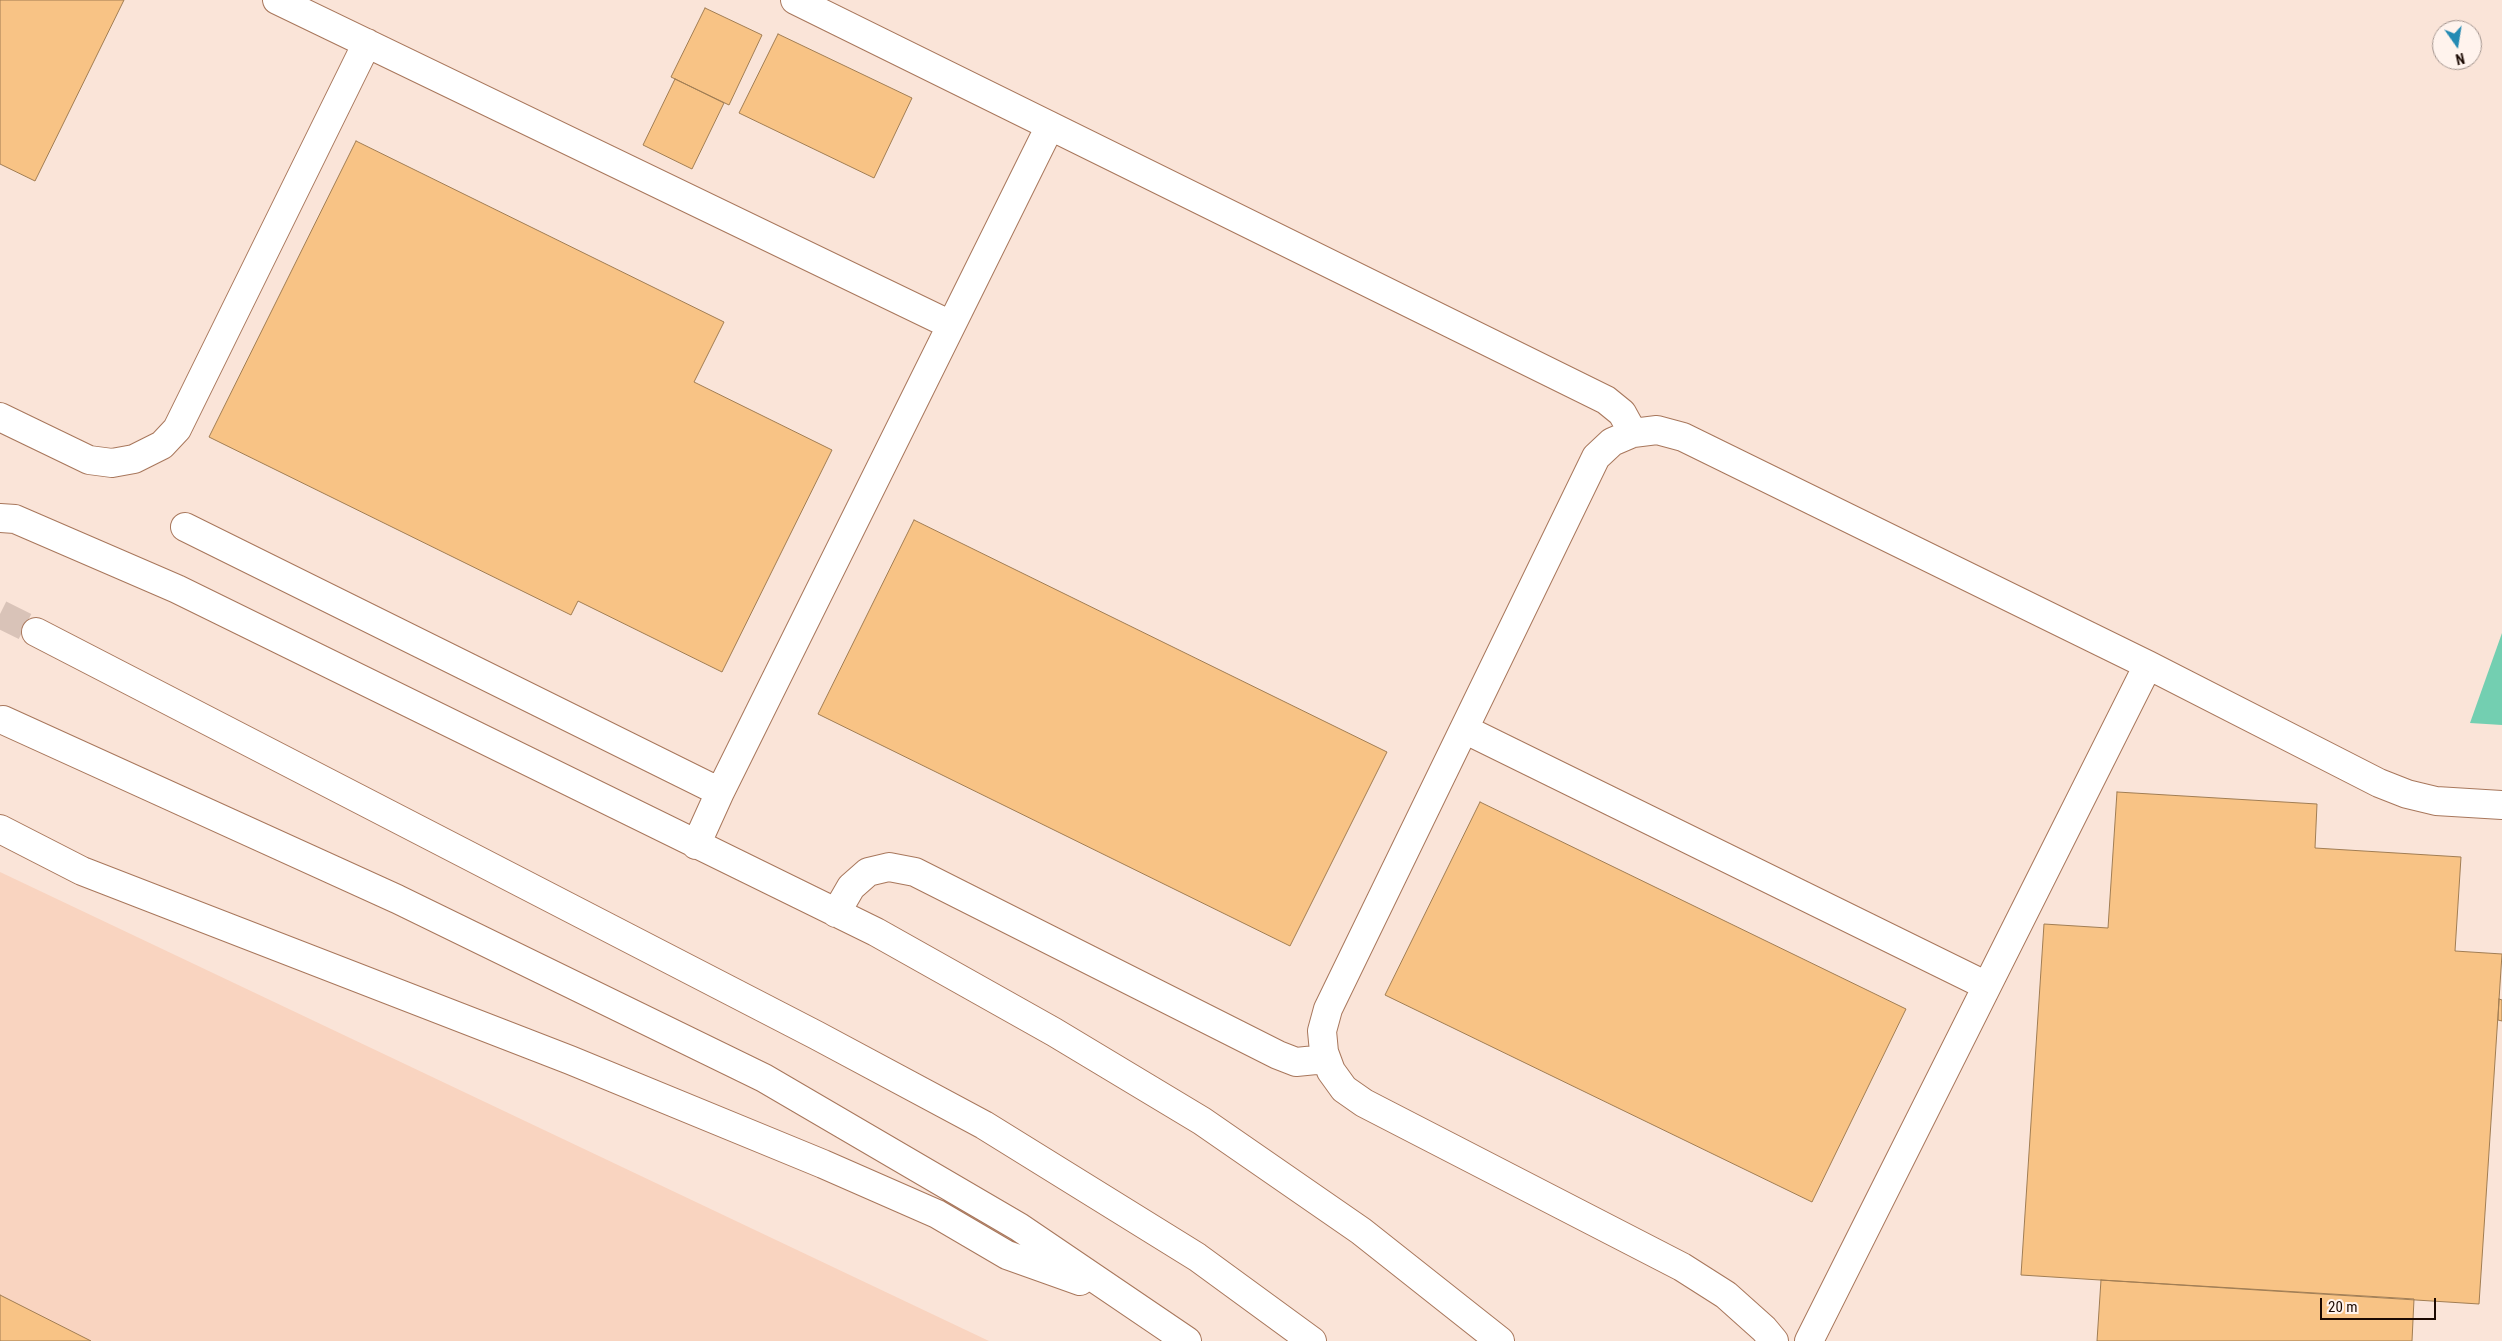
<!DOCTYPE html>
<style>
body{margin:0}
#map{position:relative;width:2502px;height:1341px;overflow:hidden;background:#fae4d8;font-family:"Roboto Condensed",sans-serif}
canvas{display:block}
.north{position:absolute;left:2432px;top:20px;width:50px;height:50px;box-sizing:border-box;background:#fff3ed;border:1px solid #a4958f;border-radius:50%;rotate:167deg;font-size:14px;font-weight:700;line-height:20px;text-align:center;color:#1b0902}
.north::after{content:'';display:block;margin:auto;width:18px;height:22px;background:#248ab3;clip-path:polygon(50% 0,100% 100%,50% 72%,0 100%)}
.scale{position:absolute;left:2320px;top:1298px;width:116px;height:22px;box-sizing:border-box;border:2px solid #1b0902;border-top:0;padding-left:6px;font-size:15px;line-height:18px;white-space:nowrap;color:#1b0902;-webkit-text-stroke:4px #fff3ed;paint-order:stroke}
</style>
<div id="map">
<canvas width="2502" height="1341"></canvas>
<div class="north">N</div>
<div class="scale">20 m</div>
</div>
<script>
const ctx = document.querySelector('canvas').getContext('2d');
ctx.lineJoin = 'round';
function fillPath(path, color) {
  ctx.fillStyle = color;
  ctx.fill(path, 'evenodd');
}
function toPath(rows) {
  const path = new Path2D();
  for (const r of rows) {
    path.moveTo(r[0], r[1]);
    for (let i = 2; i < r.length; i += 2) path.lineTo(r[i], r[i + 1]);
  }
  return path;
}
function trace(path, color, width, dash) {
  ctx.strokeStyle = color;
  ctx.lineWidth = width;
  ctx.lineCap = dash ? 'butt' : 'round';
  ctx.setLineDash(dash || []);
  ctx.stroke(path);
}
const built = toPath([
 [0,872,989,1341,0,1341]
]);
const water = toPath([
 [2502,633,2502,725,2470,723]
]);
const building = toPath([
 [0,0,124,0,35,181,0,164,0,0],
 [705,8,762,35,729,105,671,77,705,8],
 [778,34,912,98,874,178,739,113,778,34],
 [675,79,724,103,692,169,643,145,675,79],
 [356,141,724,322,694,382,832,450,722,672,578,601,571,615,209,437,356,141],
 [914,520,1387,752,1290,946,818,714,914,520],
 [2117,792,2317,804,2315,848,2461,857,2455,951,2502,954,2479,1304,2021,1275,2044,924,2108,928,2117,792],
 [1480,802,1906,1009,1812,1202,1385,995,1480,802],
 [2499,999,2502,1000,2502,1021,2498,1020,2499,999],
 [2101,1280,2414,1299,2412,1341,2097,1341,2101,1280],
 [0,1295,91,1341,0,1341,0,1295]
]);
const minorTunnel = toPath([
 [0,614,36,632]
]);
const minor = toPath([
 [277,0,951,325],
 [795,0,1606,400,1622,413,1633,433],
 [0,417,89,460,112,463,134,459,162,445,177,429,367,43],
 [0,518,15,519,177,589,876,932,1054,1032,1202,1121,1361,1231,1500,1341],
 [185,527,720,792,1050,126],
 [36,632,816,1035,984,1125,1197,1257,1312,1341],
 [3,720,397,899,764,1078,1019,1227,1187,1341],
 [1464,729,1987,986],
 [0,829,82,871,570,1060,823,1164,937,1214,1007,1255,1080,1281],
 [696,845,720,792],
 [836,913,851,887,868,872,889,867,915,872,1278,1055,1296,1062,1326,1059],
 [1774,1341,1764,1329,1726,1295,1682,1267,1364,1103,1344,1089,1331,1071,1324,1052,1322,1031,1328,1009,1596,457,1612,442,1633,433,1657,430,1683,437,2148,665,2379,783,2407,794,2436,801,2502,805],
 [1809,1341,2148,665]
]);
fillPath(built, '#f9d4c0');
fillPath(water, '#73cfb1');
fillPath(building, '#f8c385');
trace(building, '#a17d53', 1);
trace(minorTunnel, '#d9c3b8', 28, [28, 14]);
trace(minor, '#a8775c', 30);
trace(minor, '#fff', 28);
</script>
